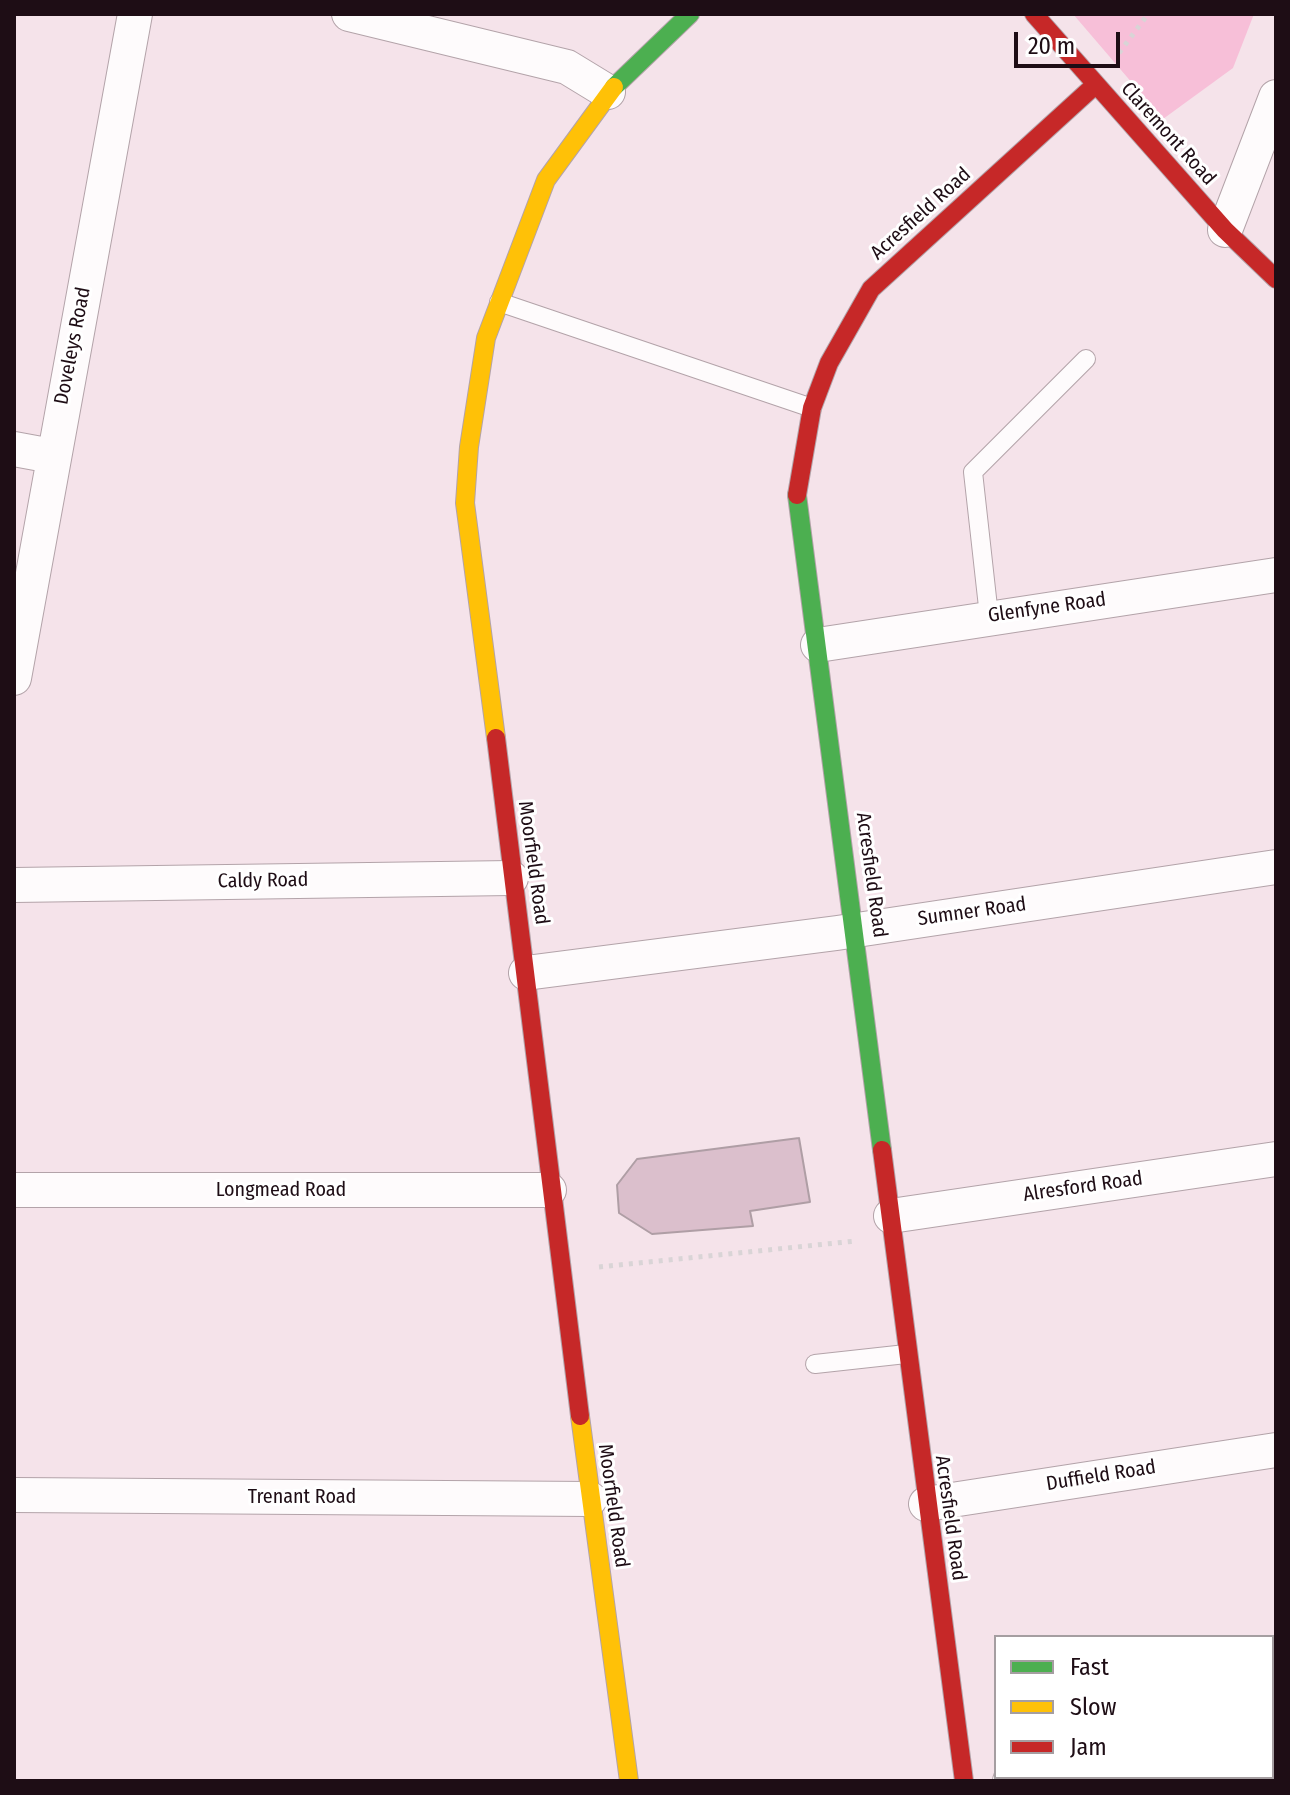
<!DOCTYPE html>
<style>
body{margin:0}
#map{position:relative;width:1290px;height:1795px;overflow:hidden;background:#f5e3ea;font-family:"Fira Sans Condensed",sans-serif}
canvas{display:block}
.frame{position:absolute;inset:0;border:16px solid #1e0d15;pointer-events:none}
.legend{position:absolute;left:994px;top:1635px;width:280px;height:144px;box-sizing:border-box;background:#fff;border:2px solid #a59ea1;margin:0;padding:10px 14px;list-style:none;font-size:24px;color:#1e0d15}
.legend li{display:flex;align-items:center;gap:16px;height:40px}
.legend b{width:40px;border:2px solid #a59ea1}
.scale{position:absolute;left:1014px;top:32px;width:106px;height:36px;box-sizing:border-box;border:4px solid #1e0d15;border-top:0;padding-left:10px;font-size:24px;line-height:28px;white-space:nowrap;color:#1e0d15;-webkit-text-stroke:6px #fff;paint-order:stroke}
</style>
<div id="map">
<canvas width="1290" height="1795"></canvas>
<div class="frame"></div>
<ul class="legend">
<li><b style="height:10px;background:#4caf50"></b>Fast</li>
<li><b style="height:10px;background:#ffc107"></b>Slow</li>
<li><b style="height:10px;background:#c62828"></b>Jam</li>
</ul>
<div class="scale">20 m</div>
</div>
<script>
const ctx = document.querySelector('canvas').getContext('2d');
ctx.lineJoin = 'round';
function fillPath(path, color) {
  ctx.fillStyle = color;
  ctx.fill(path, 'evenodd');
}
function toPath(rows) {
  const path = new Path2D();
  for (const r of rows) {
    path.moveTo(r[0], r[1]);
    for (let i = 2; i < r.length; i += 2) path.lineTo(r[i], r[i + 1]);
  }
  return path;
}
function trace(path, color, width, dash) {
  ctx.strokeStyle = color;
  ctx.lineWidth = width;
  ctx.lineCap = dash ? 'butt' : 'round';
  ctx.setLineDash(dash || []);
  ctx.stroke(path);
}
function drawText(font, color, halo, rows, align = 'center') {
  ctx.font = font + ' "Fira Sans Condensed",sans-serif';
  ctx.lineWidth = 6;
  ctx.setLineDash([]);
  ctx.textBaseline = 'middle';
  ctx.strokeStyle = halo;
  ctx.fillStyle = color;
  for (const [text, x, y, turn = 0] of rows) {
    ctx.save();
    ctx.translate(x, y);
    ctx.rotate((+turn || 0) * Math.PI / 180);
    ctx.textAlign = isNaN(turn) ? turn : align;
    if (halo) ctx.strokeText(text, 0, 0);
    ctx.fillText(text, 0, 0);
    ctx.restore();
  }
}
const green = toPath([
 [1073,14,1254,14,1233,68,1163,119]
]);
const building = toPath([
 [799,1138,810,1202,750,1211,753,1226,652,1234,619,1213,617,1185,637,1159,799,1138]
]);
const path = toPath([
 [1119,53,1148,14],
 [599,1267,856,1241]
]);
const lane = toPath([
 [499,302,812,408],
 [989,616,973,472,1086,359],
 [815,1364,906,1354]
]);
const street = toPath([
 [349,14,567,67,608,92],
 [1225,230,1276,97],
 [14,449,52,456],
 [818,645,1276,575],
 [14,678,135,14],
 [14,885,511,878],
 [526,973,837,933,1276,867],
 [14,1190,549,1190],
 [891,1216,1276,1159],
 [14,1495,590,1499],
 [926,1504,1276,1450],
 [1272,1740,1276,1739],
 [1010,1781,1036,1777]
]);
const fast = toPath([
 [614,87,690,14],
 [797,495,882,1150]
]);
const slow = toPath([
 [496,738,465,503,469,447,486,338,546,180,614,87],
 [580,1416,629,1781]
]);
const jam = toPath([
 [1034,14,1225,230,1276,279],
 [797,495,812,408,829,363,871,289,1094,86],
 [496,738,580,1416],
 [882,1150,964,1781]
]);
const streetNames = [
 ["Claremont Road",1168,134,48],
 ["Acresfield Road",921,214,-42],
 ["Doveleys Road",73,346,-79],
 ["Glenfyne Road",1047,608,-8],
 ["Moorfield Road",533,863,82],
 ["Acresfield Road",871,875,82],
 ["Caldy Road",263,881,-1],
 ["Sumner Road",972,912,-8],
 ["Alresford Road",1083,1187,-8],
 ["Longmead Road",281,1190],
 ["Duffield Road",1101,1476,-9],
 ["Trenant Road",302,1497],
 ["Moorfield Road",613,1506,82],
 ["Acresfield Road",950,1518,82]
];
fillPath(green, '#f7bfd8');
fillPath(building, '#dbbfcc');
trace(building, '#af9ea5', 2);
trace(lane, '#b3a3a9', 20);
trace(street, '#b3a3a9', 36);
trace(fast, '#b3a3a9', 20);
trace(slow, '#b3a3a9', 20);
trace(jam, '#b3a3a9', 20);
trace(path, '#d9d4d6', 5, [4, 6]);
trace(lane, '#fefbfc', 18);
trace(street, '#fefbfc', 34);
trace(fast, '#4caf50', 18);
trace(slow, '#ffc107', 18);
trace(jam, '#c62828', 18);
drawText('20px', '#1e0d15', '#fff', streetNames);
</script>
